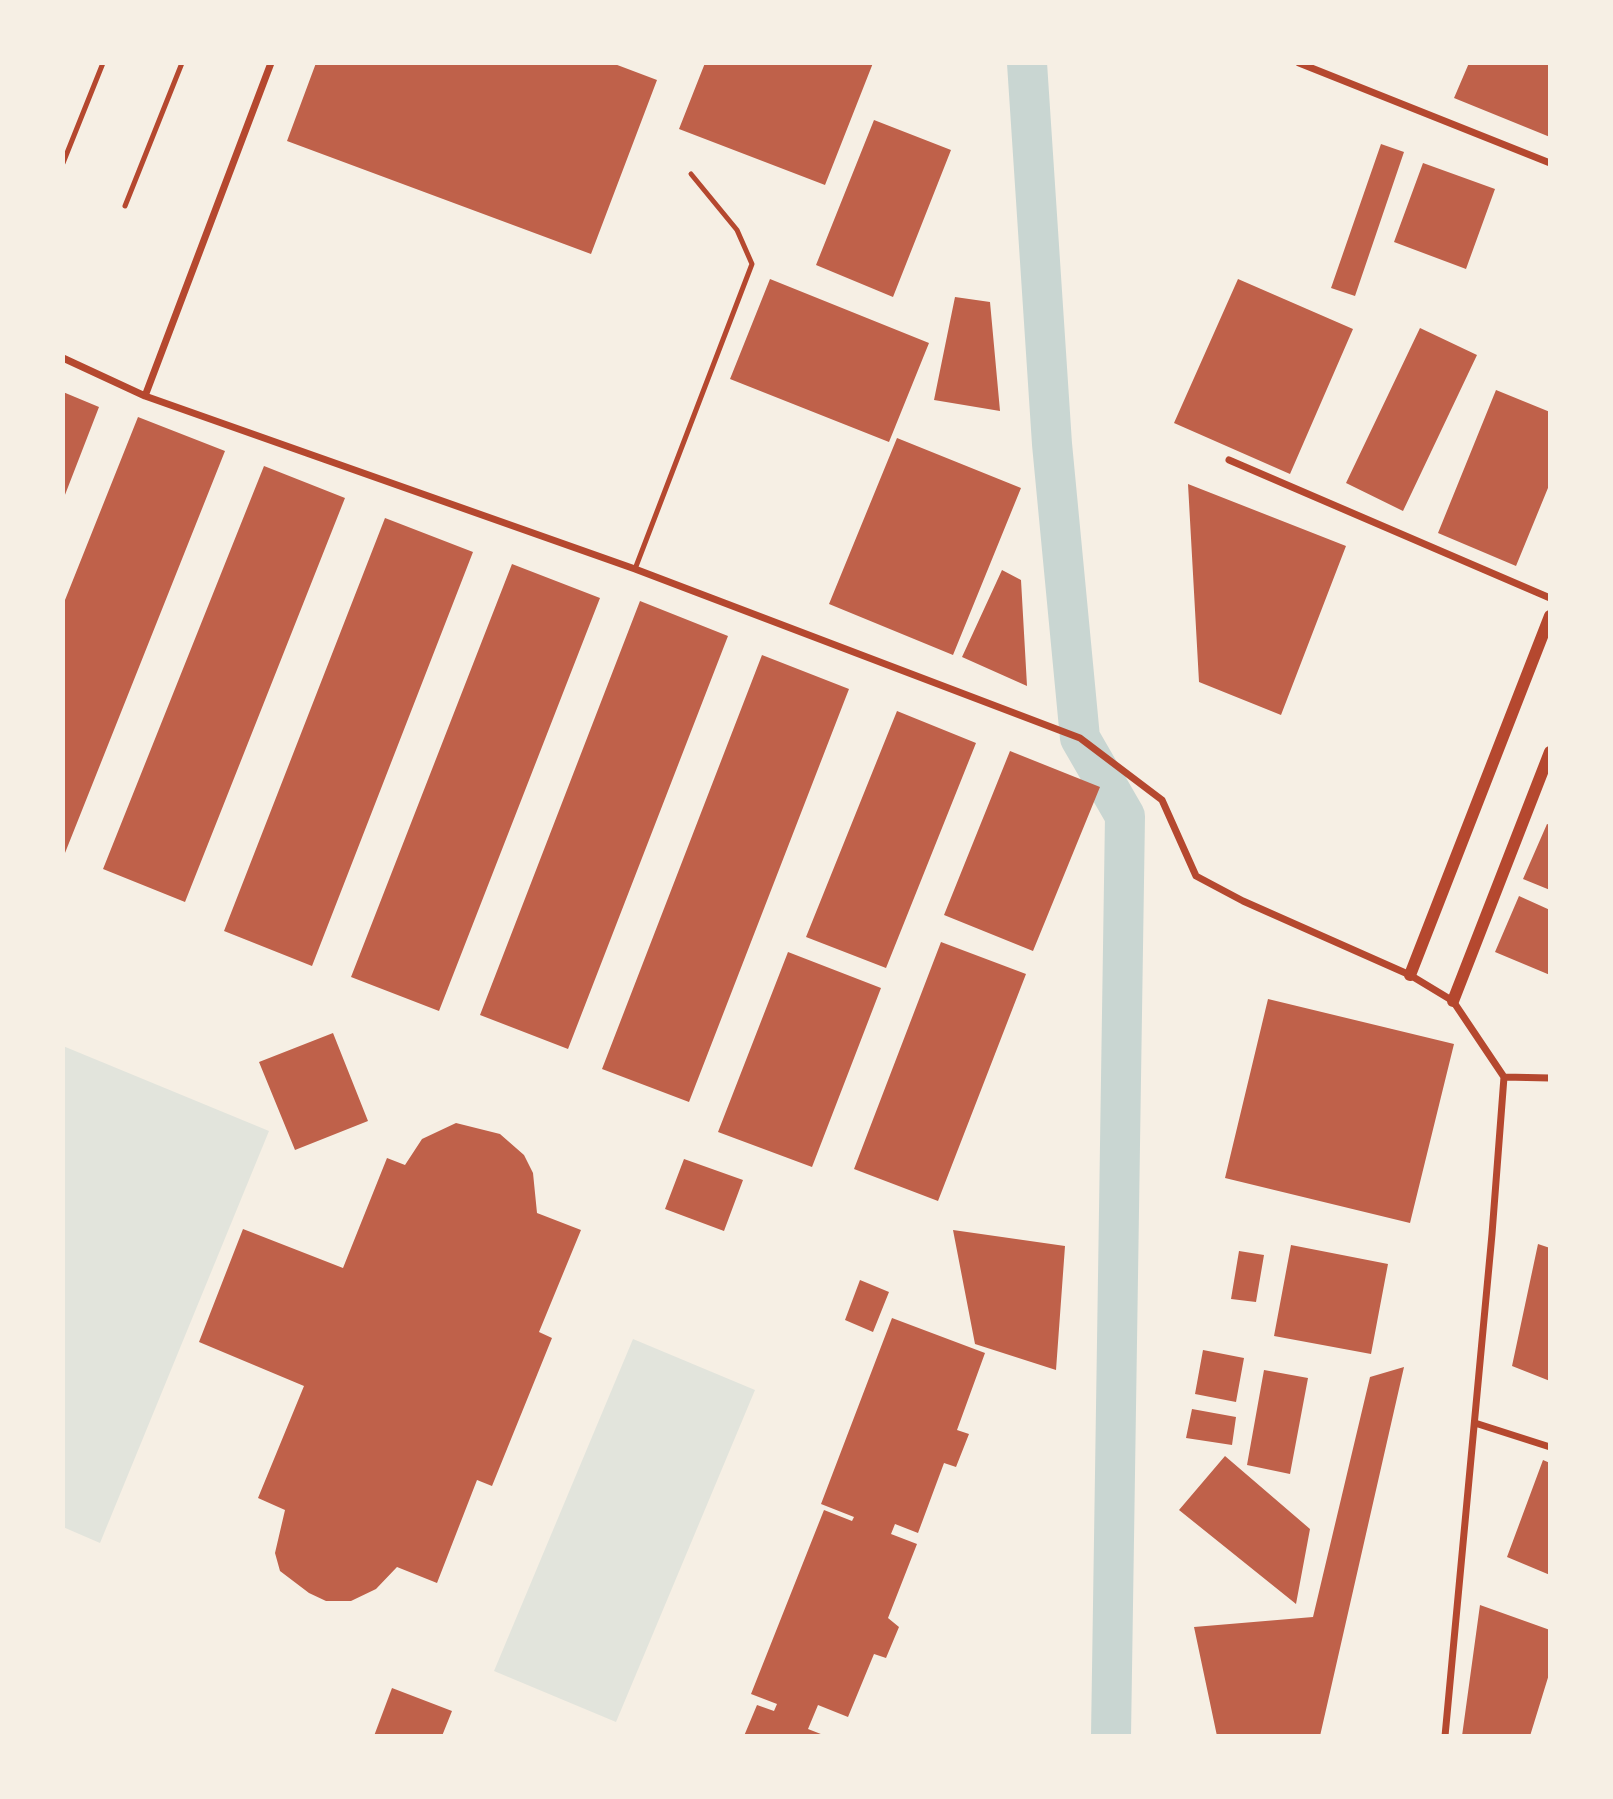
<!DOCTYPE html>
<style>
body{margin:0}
#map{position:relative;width:1613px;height:1799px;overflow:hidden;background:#f6efe4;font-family:"Sofia Sans Condensed",sans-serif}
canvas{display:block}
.frame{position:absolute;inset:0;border:65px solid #f6efe4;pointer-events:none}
</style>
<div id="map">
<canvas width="1613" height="1799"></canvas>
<div class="frame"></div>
</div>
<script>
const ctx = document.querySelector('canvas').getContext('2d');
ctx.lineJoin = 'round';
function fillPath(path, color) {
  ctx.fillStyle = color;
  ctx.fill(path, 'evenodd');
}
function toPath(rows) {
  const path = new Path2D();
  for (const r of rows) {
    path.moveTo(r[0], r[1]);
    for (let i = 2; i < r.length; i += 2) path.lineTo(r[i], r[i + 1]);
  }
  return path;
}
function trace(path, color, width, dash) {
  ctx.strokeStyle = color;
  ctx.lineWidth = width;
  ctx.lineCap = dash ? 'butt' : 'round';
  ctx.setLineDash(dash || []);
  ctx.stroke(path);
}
const green = toPath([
 [63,1046,269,1131,100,1543,63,1527],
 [633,1339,755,1390,616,1722,494,1671]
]);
const canal = toPath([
 [1027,63,1052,444,1080,738,1125,816,1111,1736]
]);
const building = toPath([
 [316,63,612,63,657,80,591,254,287,141],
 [705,63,873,63,825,185,679,129],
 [1469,63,1550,63,1550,137,1454,98],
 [874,120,951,150,893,297,816,265],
 [1381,144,1404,152,1355,296,1331,288],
 [1423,163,1495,189,1466,269,1394,242],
 [770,279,929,343,889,442,730,379],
 [1238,279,1353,329,1290,474,1174,423],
 [955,297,990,302,1000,411,934,400],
 [1420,328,1477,355,1403,511,1346,483],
 [1496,390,1550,412,1550,483,1516,566,1438,533],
 [63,392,99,407,63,500],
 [138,417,225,451,63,858,63,605],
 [897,438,1021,488,953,655,829,604],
 [264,466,345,498,185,902,103,869],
 [1188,484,1346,546,1281,715,1199,682],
 [385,518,473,552,312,966,224,931],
 [512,564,600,598,439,1011,351,977],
 [1002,570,1021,580,1027,686,962,657],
 [640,601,728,636,568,1049,480,1015],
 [762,655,849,689,689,1102,602,1069],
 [897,711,976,743,886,968,806,937],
 [1010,751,1100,787,1033,951,944,915],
 [1547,824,1550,825,1550,890,1523,879],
 [1519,896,1550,910,1550,975,1495,952],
 [941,942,1026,974,938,1201,854,1169],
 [788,952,881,988,812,1167,718,1132],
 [1268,999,1454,1044,1410,1223,1225,1178],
 [333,1033,368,1121,295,1150,259,1062],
 [456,1123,500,1134,524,1155,533,1173,537,1213,581,1230,539,1332,552,1338,492,1486,477,1480,437,1583,397,1567,376,1589,351,1601,326,1601,309,1593,280,1571,275,1553,285,1510,258,1498,304,1386,199,1342,243,1229,343,1268,387,1158,405,1165,422,1139],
 [684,1159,743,1180,724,1231,665,1209],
 [953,1230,1065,1246,1056,1370,975,1344],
 [1538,1244,1550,1248,1550,1381,1512,1366],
 [1291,1245,1388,1264,1371,1354,1274,1336],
 [1239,1251,1264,1255,1256,1302,1231,1299],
 [860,1280,889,1292,873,1332,845,1320],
 [892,1318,985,1353,957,1430,969,1434,956,1467,944,1463,918,1533,895,1524,891,1534,917,1544,888,1618,899,1627,886,1658,874,1654,848,1717,818,1705,808,1729,826,1736,744,1736,757,1705,774,1711,777,1704,751,1694,824,1510,852,1521,854,1517,821,1504],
 [1203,1350,1244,1358,1236,1402,1195,1394],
 [1404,1367,1320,1736,1217,1736,1194,1627,1313,1617,1370,1377],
 [1264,1370,1308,1378,1290,1474,1247,1465],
 [1192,1409,1236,1417,1232,1445,1186,1438],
 [1225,1456,1310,1529,1296,1604,1179,1510],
 [1543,1460,1550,1463,1550,1575,1507,1557],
 [1480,1605,1550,1630,1550,1671,1530,1736,1462,1736],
 [392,1688,452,1711,442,1736,374,1736]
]);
const service = toPath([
 [63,163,103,63],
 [125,206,182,63],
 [635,569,752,264,737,230,691,174]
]);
const minor = toPath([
 [1299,63,1550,163],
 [63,358,145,396,635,569,1080,738,1162,800,1196,876,1243,901,1410,975,1453,1001,1504,1077,1550,1078],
 [145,396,271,63],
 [1229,460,1550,598],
 [1475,1423,1550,1447],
 [1445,1736,1492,1234,1504,1077]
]);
const tertiary = toPath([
 [1410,975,1550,616],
 [1453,1001,1550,752]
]);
fillPath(green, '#e2e4dc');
trace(canal, '#c9d6d2', 40);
fillPath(building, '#bf614a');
trace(service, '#b5482f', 5);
trace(minor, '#b5482f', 7);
trace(tertiary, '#b5482f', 12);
</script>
